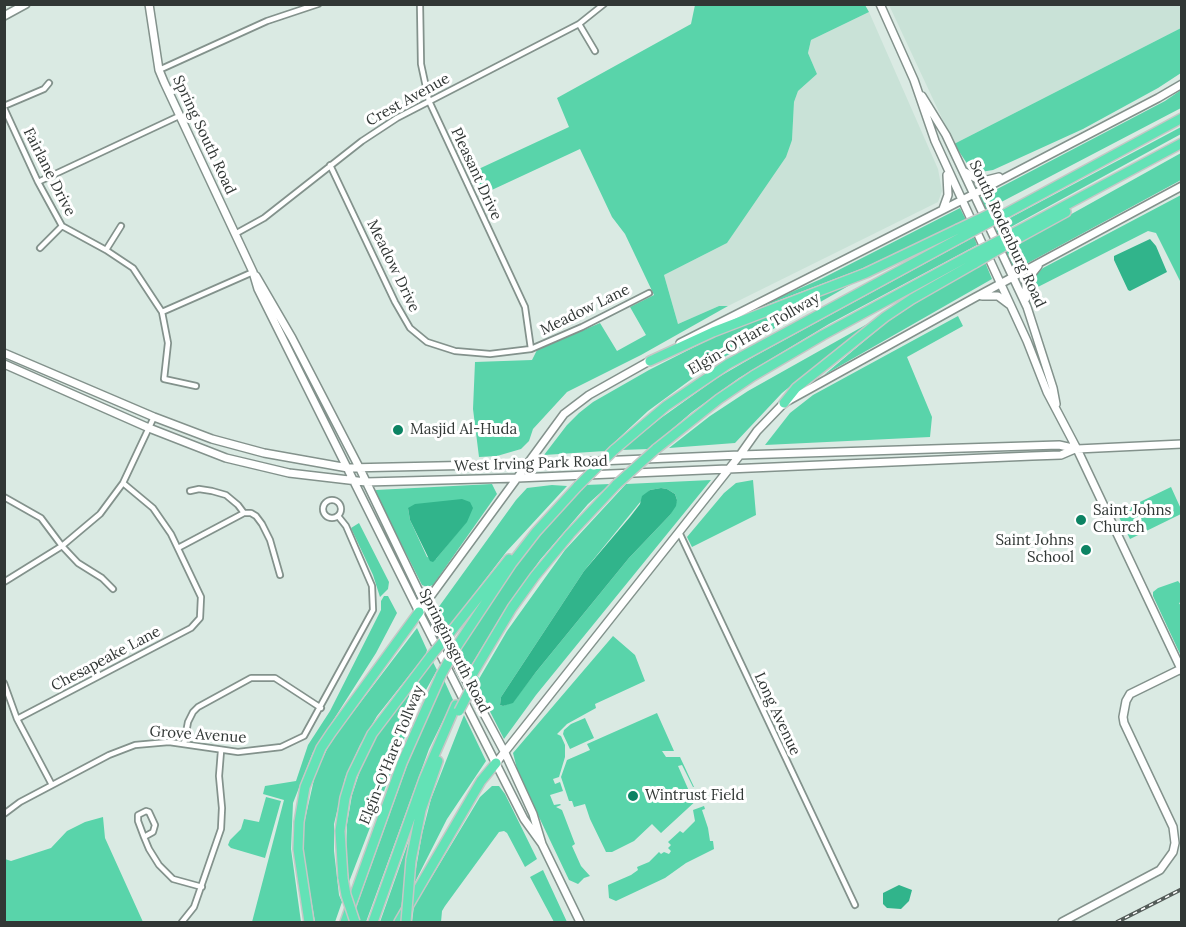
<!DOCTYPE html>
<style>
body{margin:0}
#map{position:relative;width:1186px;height:927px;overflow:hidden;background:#daeae3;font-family:Lora,serif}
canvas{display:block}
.frame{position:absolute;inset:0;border:6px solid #313735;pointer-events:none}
</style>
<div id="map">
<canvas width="1186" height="927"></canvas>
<div class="frame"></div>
</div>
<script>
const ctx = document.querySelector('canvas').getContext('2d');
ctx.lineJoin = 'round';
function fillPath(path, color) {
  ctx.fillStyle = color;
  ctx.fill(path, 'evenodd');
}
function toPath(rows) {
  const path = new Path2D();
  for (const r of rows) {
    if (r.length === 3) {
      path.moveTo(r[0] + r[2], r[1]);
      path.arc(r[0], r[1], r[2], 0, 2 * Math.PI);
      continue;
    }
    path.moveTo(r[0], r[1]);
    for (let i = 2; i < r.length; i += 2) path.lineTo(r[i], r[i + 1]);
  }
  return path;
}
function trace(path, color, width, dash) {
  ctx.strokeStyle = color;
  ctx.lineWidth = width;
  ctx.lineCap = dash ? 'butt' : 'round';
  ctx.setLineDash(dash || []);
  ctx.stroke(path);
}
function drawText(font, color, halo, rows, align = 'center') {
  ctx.font = font + ' Lora,serif';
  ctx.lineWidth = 6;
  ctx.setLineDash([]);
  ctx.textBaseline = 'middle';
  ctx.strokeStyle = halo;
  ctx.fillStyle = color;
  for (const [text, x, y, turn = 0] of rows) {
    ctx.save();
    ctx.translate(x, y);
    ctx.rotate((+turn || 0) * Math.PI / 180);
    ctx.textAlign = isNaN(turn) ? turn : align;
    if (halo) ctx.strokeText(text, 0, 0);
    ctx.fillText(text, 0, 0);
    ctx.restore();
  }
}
const built = toPath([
 [889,5,1181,5,1181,28,954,144],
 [869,12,938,169,942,191,938,202,728,306,719,306,678,324,664,275,727,243,792,140,794,102,798,91,817,74,808,53,811,40]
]);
const green = toPath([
 [865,5,869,12,811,40,808,53,817,74,798,91,794,102,792,140,786,157,727,243,664,275,678,324,719,306,728,306,641,355,567,392,533,429,529,441,521,449,497,456,479,457,473,409,475,362,532,360,537,350,600,323,617,351,646,335,630,307,654,295,625,234,612,217,580,149,481,195,470,173,569,127,557,98,691,24,695,5],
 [1181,28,1181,73,1158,88,1083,129,993,170,981,172,974,171,968,165,954,144],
 [1181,90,1181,108,986,210,980,198,1165,101],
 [1181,127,1181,134,998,234,995,226],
 [1181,153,1181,180,1015,270,1005,251],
 [1181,195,1181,283,1156,233,1148,231,1030,291,1029,286,1034,276,1043,268],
 [960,208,966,220,861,269,735,317,821,279],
 [974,237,977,245,829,324,739,378,692,412,649,449,621,450,661,418,717,378,755,356],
 [985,262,992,279,824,375,887,322,911,306],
 [857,281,712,364,648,411,605,451,544,455,567,425,579,413,593,402,649,370,718,335],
 [958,316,963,326,907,357,932,417,930,437,765,445,790,413,813,395],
 [869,323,782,393,735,443,669,448,710,416,748,391],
 [711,480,536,695,504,739,476,684,507,631,565,550,626,484],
 [661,488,667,489,675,494,677,500,670,515,629,558,536,672,513,702,503,706,500,705,501,697,584,571,650,490],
 [753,480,756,515,692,547,687,537,724,493,736,483],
 [492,484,497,494,433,585,427,587,422,585,376,494,376,490],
 [408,508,466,522,436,559,427,557,410,520],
 [610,484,588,504,540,560,507,606,469,669,460,651,512,571,538,538,585,485],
 [552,485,567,486,507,551,448,628,438,608,516,500,527,488],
 [1171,487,1181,509,1181,514,1130,539,1117,513],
 [359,523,389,582,388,589,380,597,373,575,351,528],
 [1178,581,1182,586,1181,602,1179,603,1182,608,1181,656,1153,596,1153,592,1158,588],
 [384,596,388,596,397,613,376,653,313,752,293,803,291,849,301,922,252,922,284,800,263,794,265,786,296,781,308,745,330,711,381,610,381,601],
 [417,628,427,650,426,654,377,716,360,745,345,778,334,824,334,851,339,895,342,902,335,922,315,922,303,851,304,824,315,775,328,747,341,728],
 [613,636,635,655,645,681,595,704,596,708,567,724,557,734,561,736,565,745,565,757,559,777,553,779,555,784,560,782,563,791,550,795,554,805,560,804,561,805,556,807,562,810,575,844,572,846,581,866,590,876,584,878,578,884,569,880,518,773,513,753],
 [433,662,437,670,416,708,349,882,346,852,347,824,352,795,362,765,376,737],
 [444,680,453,700,429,749,366,922,351,922,408,763],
 [657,713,674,751,662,751,666,757,680,757,694,787,693,787,682,765,678,766,689,791,690,792,696,790,699,798,661,833,652,824,634,841,612,852,606,852,590,819,585,804,574,807,572,801,569,801,561,777,567,760,590,750,587,744],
 [464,715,486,761,447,819,413,886,422,834,431,799],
 [585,718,594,738,570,749,563,734,564,730,571,724],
 [492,786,499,786,505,794,537,859,525,867,507,833,504,831,499,832,445,906,442,911,441,922,412,922,414,906,430,880,480,797],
 [266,797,281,801,265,858,231,848,228,845,230,840,241,829,244,819,259,822],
 [704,806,705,809,702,810,708,828,710,841,713,841,714,849,686,863,665,878,616,901,609,898,608,885,631,875,638,870,637,867,649,862,659,852,661,854,664,852,669,854,671,851,668,848,671,845,668,842,680,831,683,833,695,821,693,810],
 [103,817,105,838,143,922,5,922,5,859,11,861,51,848,67,831,85,822],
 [409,840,401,910,395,922,380,922],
 [543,870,567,922,554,922,530,877]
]);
const water = toPath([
 [1150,239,1156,246,1167,272,1130,291,1128,290,1114,260,1114,256],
 [661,488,667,489,675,494,677,500,676,506,670,515,629,558,536,672,513,703,503,706,500,705,501,697,584,571,630,517,640,504,642,496,650,490],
 [462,499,470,502,473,508,467,522,436,559,433,562,430,561,410,520,408,508,415,504],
 [899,885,912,890,909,901,901,909,887,908,883,904,883,893]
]);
const street = toPath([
 [420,4,421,64,429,101,525,307,531,349],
 [579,24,595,51],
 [159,70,267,21,318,4],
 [4,106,44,89,49,83],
 [4,108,38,182,62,226,106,250,133,268,162,312,168,343,164,379,196,386],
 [330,165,395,302,410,328,427,342,455,351,490,354,531,349,582,327,649,293],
 [38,182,179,116],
 [235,234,264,218,362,141,397,118,579,24,604,4],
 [40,248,62,226],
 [106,250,121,226],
 [162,312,253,272],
 [190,491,199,489,212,491,226,495,238,505,244,513],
 [4,497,41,518,62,546,78,563,102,578,113,589],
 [332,509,9],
 [679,532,855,905],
 [178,548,244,513,251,513,256,516,262,524,270,540,280,575],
 [4,582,62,546,100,514,123,483,154,417],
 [4,683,17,719,52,785],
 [17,719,191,628,200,618,201,597,171,534,153,508,123,483],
 [184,744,188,722,193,712,198,707,251,678,275,678,321,708],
 [4,814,20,802,109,755,135,745,169,742,238,752,281,747,304,736,373,610,372,586,346,526,338,516],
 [144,837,153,832,155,825,149,812,146,811,138,815,138,821,144,837,149,849,159,865,173,879,202,887],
 [182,922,194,907,221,829,222,808,219,776,221,751]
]);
const secondary = toPath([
 [149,4,159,70,164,82,253,272,258,289,419,612,524,819,542,844],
 [880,4,914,80,935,141,1027,341,1047,392,1077,449,1182,671],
 [4,16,26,4],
 [922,96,946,135,1027,307,1053,388,1056,404],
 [965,172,977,179,987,180,999,177],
 [943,209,948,195,947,175],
 [256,276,292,338,360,469,425,604,505,753,533,814,542,844,580,922],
 [982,296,998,296,1010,305],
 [1026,298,1026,281,1038,266],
 [680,343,974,194,1158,98,1182,84],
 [4,353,154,417,212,439,264,453,348,468,527,464,740,455,1059,445,1077,449,1182,444],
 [4,364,149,428,226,458,289,473,366,482,517,478,1032,456,1061,455,1075,449],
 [419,612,564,414,589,395,653,359],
 [496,763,740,455,757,431,784,403,974,298,1182,186],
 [1062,922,1160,870,1173,852,1175,843,1173,827,1124,723,1123,717,1126,701,1130,694,1181,669]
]);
const highway = toPath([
 [1001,216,1182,118],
 [1010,235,1182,143],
 [1013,241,1066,212],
 [650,361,713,332,866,273,958,229],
 [784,403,796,388,885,317,912,299,975,263],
 [656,449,719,399,753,376,823,335,971,255],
 [614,450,666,406,728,364,962,237],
 [450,633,509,559],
 [457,646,512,563,536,532,578,486],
 [472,675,512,608,535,576,570,534,617,484],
 [411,860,421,810,438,761],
 [343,878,340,831,345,798,352,775,372,734,431,656],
 [309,922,298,849,299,822,305,787,321,748,331,733,419,612],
 [345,922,402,763,441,675],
 [373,922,424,779,456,705],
 [399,922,481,781,496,763]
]);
const rail = toPath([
 [1117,922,1182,889]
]);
const highwayBridge = toPath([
 [958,229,998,210],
 [962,237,1001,216],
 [971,255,1010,235],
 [975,263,1013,241],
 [617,484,656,449],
 [578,486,614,450],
 [431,656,450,633],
 [441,675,457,646],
 [459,711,475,680],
 [343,878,346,895,355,922],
 [406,922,411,860]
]);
const markers = [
 [398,430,6,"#0c8363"],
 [1081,520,6,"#0c8363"],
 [1086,550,6,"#0c8363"],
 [633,796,6,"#0c8363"]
];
const streetNames = [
 ["Crest Avenue",408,100,-29],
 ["Spring South Road",204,135,65],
 ["Fairlane Drive",49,172,63],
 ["Pleasant Drive",476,174,65],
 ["South Rodenburg Road",1007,234,65],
 ["Meadow Drive",393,266,64],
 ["Meadow Lane",585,310,-26],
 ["Elgin-O'Hare Tollway",754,334,-30],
 ["West Irving Park Road",531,464,-2],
 ["Springinsguth Road",454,651,63],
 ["Chesapeake Lane",106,659,-28],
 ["Long Avenue",777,714,65],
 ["Grove Avenue",198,735,4],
 ["Elgin-O'Hare Tollway",392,755,-68]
];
const poiNames = [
 ["Masjid Al-Huda",410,430],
 ["Saint Johns",1093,511],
 ["Church",1093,528],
 ["Saint Johns",1074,541,"right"],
 ["School",1074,558,"right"],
 ["Wintrust Field",645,796]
];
fillPath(built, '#c9e2d7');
fillPath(green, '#59d4aa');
fillPath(water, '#31b48b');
trace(street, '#83928c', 8);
trace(secondary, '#83928c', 10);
trace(highway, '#c5c7c6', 12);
trace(street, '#fff', 4.5);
trace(secondary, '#fff', 7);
trace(highway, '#63e2b6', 9);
trace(rail, '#545c59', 4);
trace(rail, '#fff', 1.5, [4.5]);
trace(highwayBridge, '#c5c7c6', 12, []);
trace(highwayBridge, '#63e2b6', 9);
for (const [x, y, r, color] of markers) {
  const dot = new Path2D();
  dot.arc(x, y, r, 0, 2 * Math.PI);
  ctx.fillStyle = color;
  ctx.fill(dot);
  trace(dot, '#fff', 2);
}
drawText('15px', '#313735', '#fff', streetNames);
drawText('15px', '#313735', '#fff', poiNames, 'left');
</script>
